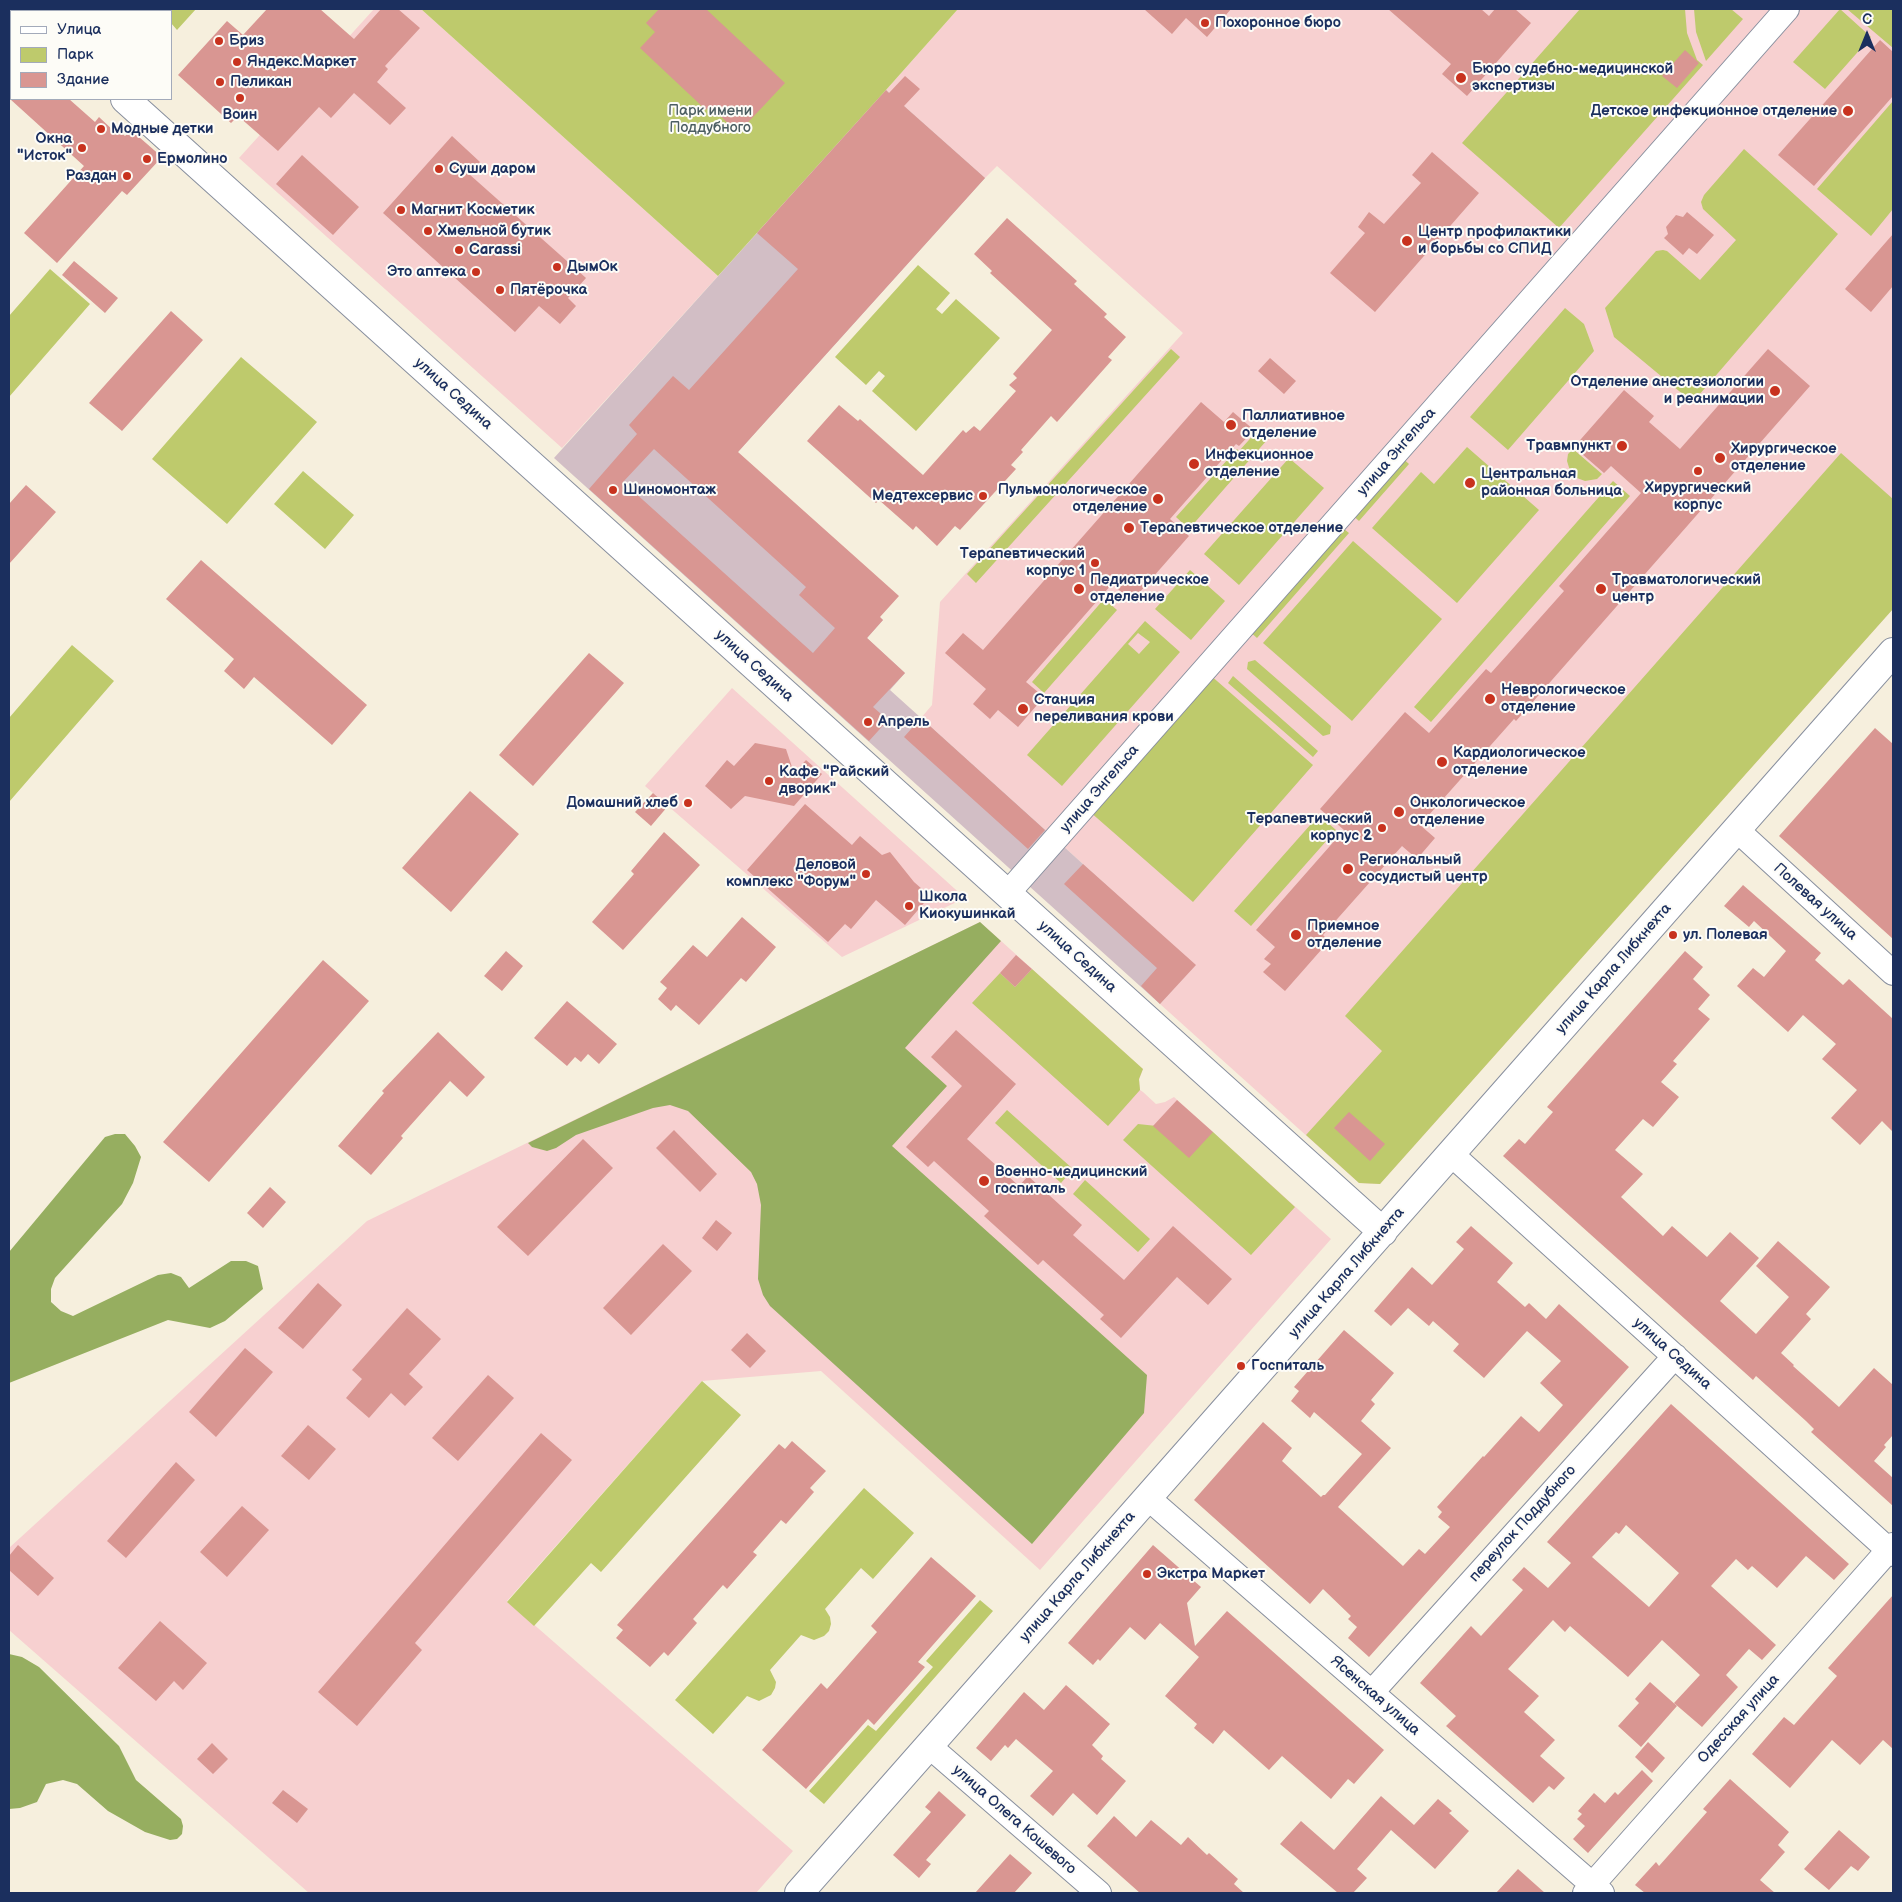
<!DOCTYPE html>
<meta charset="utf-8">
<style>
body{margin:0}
#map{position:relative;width:1902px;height:1902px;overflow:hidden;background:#f6efdd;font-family:"Balsamiq Sans",sans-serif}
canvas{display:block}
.frame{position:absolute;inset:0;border:10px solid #1b2f5e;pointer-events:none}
.legend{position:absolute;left:10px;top:10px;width:162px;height:90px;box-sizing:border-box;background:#fdfcf7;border:1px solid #a3aaba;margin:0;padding:6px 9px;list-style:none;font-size:15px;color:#1b2f5e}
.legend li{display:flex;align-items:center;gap:10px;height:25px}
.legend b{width:25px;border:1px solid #a3aaba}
.north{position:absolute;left:1842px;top:10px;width:50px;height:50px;-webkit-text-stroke:4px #fdfcf7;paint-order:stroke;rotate:0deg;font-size:14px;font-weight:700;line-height:20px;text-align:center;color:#1b2f5e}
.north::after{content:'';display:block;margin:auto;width:18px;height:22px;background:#1b2f5e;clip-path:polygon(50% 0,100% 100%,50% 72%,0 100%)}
</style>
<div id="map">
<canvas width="1902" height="1902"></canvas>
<div class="frame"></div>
<ul class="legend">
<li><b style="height:6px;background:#fff"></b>Улица</li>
<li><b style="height:14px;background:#beca6c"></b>Парк</li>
<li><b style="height:14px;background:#d99692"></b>Здание</li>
</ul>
<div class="north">С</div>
</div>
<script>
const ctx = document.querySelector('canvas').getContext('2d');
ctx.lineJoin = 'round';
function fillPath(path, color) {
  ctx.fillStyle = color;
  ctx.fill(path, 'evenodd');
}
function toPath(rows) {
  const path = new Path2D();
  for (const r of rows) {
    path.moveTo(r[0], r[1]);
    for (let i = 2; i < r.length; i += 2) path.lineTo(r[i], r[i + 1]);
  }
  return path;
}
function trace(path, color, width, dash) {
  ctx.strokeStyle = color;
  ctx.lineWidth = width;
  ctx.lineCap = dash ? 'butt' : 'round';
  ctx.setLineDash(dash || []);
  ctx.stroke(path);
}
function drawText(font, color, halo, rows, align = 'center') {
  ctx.font = font + ' "Balsamiq Sans",sans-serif';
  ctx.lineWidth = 4;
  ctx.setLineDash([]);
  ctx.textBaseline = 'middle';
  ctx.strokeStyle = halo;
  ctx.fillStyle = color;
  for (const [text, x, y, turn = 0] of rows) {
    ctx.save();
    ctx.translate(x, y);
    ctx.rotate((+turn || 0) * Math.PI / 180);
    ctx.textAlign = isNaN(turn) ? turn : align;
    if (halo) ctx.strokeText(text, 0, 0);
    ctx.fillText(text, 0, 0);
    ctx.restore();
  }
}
const built = toPath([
 [74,9,160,9,162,11,77,11],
 [374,9,421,9,718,276,562,448,239,158],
 [958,9,1893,9,1893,609,1380,1184,1359,1183,1160,1004,1195,965,921,718,932,705,940,602,1183,333,997,166,985,178,886,90],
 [732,688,965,898,842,957,645,786],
 [980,922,1143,1069,1139,1080,1140,1090,1143,1092,1156,1104,1165,1102,1174,1097,1331,1239,1040,1570,821,1371,702,1381,507,1601,793,1851,756,1893,309,1893,9,1630,9,1548,367,1221]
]);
const industrial = toPath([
 [886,90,985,178,719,473,883,620,867,638,905,673,890,690,1195,965,1160,1004,554,458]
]);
const green = toPath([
 [160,9,196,9,177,30,171,23,171,11,162,11],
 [421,9,958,9,886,90,718,276],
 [1580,9,1685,9,1687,33,1697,60,1703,65,1559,228,1462,143],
 [1694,9,1731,9,1743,19,1706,61,1696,32],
 [1840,9,1871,37,1825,89,1793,62],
 [1847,9,1893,9,1893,48],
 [1893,101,1893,209,1871,236,1817,189],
 [1744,149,1838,234,1699,395,1693,397,1685,396,1614,337,1605,308,1656,251,1663,250,1667,251,1700,280,1736,240,1703,209,1701,202,1704,195],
 [918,265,950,293,936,309,942,314,956,299,1000,338,916,431,872,391,885,376,879,371,866,385,835,357],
 [50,269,90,304,9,397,9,316],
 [1565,308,1584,324,1594,351,1508,450,1470,417],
 [1171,349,1180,357,976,583,967,574],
 [241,357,317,422,227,524,152,459],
 [1257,431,1267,440,1189,529,1176,517,1237,449,1239,451],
 [1467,447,1539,510,1457,603,1372,528,1421,472,1434,484],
 [1573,449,1602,474,1597,479,1585,481,1577,478,1571,474,1567,461,1568,454],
 [1841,453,1893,499,1893,609,1380,1184,1359,1183,1306,1135,1382,1051,1345,1016],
 [1400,456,1409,464,1359,521,1350,513],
 [1289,458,1324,488,1239,585,1204,554],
 [303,471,354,515,325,549,274,504],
 [1613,481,1630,496,1431,722,1414,707],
 [1340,526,1349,533,1257,638,1248,630],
 [1353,541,1442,619,1352,721,1263,643],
 [1190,570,1225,601,1191,640,1155,609],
 [1104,599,1117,610,1044,693,1032,682],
 [1145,621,1180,652,1062,786,1027,755],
 [1138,633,1150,642,1139,654,1128,644],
 [72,645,114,681,9,802,9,718],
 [1255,660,1331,726,1330,734,1323,736,1247,669,1248,662],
 [1209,674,1313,765,1193,902,1089,811],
 [1233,676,1318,751,1313,757,1228,683],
 [1319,815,1336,830,1251,926,1234,911],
 [1032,969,1143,1069,1139,1079,1140,1090,1108,1126,972,1003,1000,973,1015,987],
 [1007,1110,1073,1169,1061,1183,995,1123],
 [1138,1124,1213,1132,1295,1207,1251,1255,1123,1140],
 [1085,1180,1150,1239,1138,1252,1073,1194],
 [702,1381,741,1415,601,1572,591,1563,534,1626,507,1602],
 [864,1488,914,1533,873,1579,861,1568,825,1609,830,1617,831,1624,829,1631,824,1636,814,1640,801,1635,770,1670,776,1682,775,1688,771,1695,759,1701,747,1696,713,1734,675,1700],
 [980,1600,993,1611,824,1804,809,1791,868,1725,876,1731,933,1667,926,1661]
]);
const forest = toPath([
 [980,922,1001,941,905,1048,947,1086,892,1146,1147,1375,1144,1413,1032,1544,770,1306,763,1295,758,1279,761,1205,757,1184,751,1172,688,1111,670,1105,653,1108,576,1135,556,1148,547,1151,532,1147,528,1143],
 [115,1134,125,1134,135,1146,141,1157,133,1183,122,1204,55,1278,51,1289,51,1302,61,1311,73,1316,158,1275,171,1273,181,1277,189,1288,231,1261,246,1261,258,1266,263,1289,225,1321,210,1328,168,1320,9,1383,9,1252,105,1137],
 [9,1654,22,1657,39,1667,119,1746,136,1780,181,1819,183,1826,182,1834,177,1839,170,1840,145,1832,108,1811,77,1784,63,1780,46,1784,37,1802,20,1808,9,1809]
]);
const building = toPath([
 [267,9,320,9,354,39,381,9,398,9,420,28,385,66,388,69,377,82,406,108,390,125,354,93,331,118,319,107,278,151,238,116,231,123,178,75,227,21,243,35],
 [659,9,706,9,785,83,738,133,710,106,706,110,640,48,655,32,646,23],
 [1144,9,1231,9,1207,37,1186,18,1172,34],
 [1388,9,1481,9,1489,16,1495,9,1515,9,1531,23,1467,96,1442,74,1451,64],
 [1880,40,1893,52,1893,96,1814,186,1778,155],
 [1685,50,1699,63,1677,88,1662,76],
 [905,76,920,89,904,106,985,178,738,452,899,596,880,617,883,620,867,638,905,673,873,707,888,720,869,741,589,489,637,434,629,425,673,376,689,390,798,269,757,233,886,90,889,93],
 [654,449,806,587,799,595,835,628,813,653,623,482],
 [10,99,69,99,95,122,99,117,116,133,118,130,125,136,131,130,162,157,127,195,122,191,57,263,24,233,84,166],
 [452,136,480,162,469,174,586,278,568,298,576,306,560,324,539,306,515,332,383,213],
 [1432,152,1479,193,1375,312,1330,273,1365,233,1358,227,1369,212,1384,224,1421,183,1412,175],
 [302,155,359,207,333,235,276,184],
 [1687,212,1714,235,1697,254,1689,248,1683,255,1664,238,1668,234,1666,227,1676,215,1683,217],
 [1007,218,1077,281,1074,284,1107,314,1104,317,1126,337,1108,357,1112,360,1057,422,1051,416,1021,450,1023,452,1011,465,1016,469,960,530,955,526,937,546,916,526,913,530,879,500,876,503,807,441,839,405,858,421,860,419,923,475,963,430,966,433,974,426,980,431,1016,391,1009,385,1017,378,1013,374,1052,330,990,273,992,271,974,254],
 [1893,234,1893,286,1871,312,1845,289],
 [74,261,118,298,105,313,62,275],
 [171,311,203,340,122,431,89,403],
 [1768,349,1810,386,1516,721,1514,719,1420,825,1435,838,1417,859,1402,846,1323,935,1329,941,1285,991,1263,972,1271,964,1264,959,1275,947,1256,930,1344,830,1320,809,1405,712,1429,733,1486,669,1491,673,1564,591,1559,586,1641,493,1611,466,1604,473,1574,447,1624,390,1654,416,1649,422,1680,449],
 [1270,358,1296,381,1284,394,1258,371],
 [1201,402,1224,422,1233,412,1254,430,1239,446,1236,444,1170,519,1189,536,1132,601,1112,584,1026,682,1044,697,1018,727,998,710,990,719,973,704,986,689,945,653,963,633,983,650],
 [26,485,56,512,9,564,9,504],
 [201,560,367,705,332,745,254,677,244,689,224,671,234,659,166,599],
 [589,653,624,683,533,786,499,755],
 [921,718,1045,830,1028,849,904,737],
 [1875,728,1893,744,1893,939,1779,836],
 [755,743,786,749,794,773,806,760,822,774,794,806,745,796,731,809,705,786,727,760,734,766],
 [470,791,519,834,451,912,402,868],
 [653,793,668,806,651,826,635,812],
 [805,804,852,845,860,836,882,855,890,852,914,882,930,896,905,925,876,900,851,929,845,924,828,942,747,870],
 [664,832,700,865,623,950,592,922,634,874,631,871],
 [1083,864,1196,965,1160,1004,1141,986,1157,968,1064,884],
 [1743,885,1821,953,1815,960,1843,985,1849,979,1893,1019,1893,1132,1882,1121,1860,1145,1831,1118,1857,1090,1822,1059,1836,1044,1803,1015,1788,1032,1737,986,1753,968,1764,977,1786,951,1754,921,1749,927,1724,906],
 [742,917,776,947,746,982,741,978,699,1025,676,1005,671,1011,658,999,667,988,660,982,693,945,707,957],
 [506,951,523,966,502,991,484,976],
 [1685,951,1703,967,1693,979,1710,995,1698,1009,1710,1019,1673,1061,1677,1064,1661,1082,1679,1097,1653,1127,1643,1119,1615,1150,1643,1174,1621,1197,1663,1236,1672,1226,1707,1257,1730,1232,1759,1258,1720,1301,1756,1334,1789,1297,1756,1266,1778,1241,1830,1287,1806,1314,1811,1319,1781,1353,1794,1365,1793,1366,1839,1407,1874,1368,1893,1385,1893,1435,1884,1445,1886,1447,1874,1461,1893,1478,1893,1506,1811,1432,1814,1429,1806,1421,1756,1376,1753,1380,1503,1156,1519,1139,1525,1144,1553,1112,1547,1107],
 [1016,955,1032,969,1015,987,1000,973],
 [323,960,369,1001,209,1182,163,1142],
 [567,1001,617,1044,599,1064,588,1054,581,1062,575,1057,567,1066,534,1038],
 [956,1030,1016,1084,967,1139,1019,1186,1028,1176,1082,1225,1073,1235,1124,1280,1173,1226,1232,1279,1208,1305,1177,1277,1121,1338,1100,1319,1104,1315,1043,1260,1038,1265,984,1216,989,1211,934,1161,928,1167,906,1147,962,1086,931,1057],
 [438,1032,485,1077,467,1097,450,1081,401,1136,403,1138,371,1175,338,1146,384,1093,382,1091],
 [1177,1100,1213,1132,1189,1158,1153,1126],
 [1349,1112,1385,1144,1370,1161,1334,1128],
 [674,1130,717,1174,700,1192,656,1148],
 [583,1139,613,1168,528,1256,497,1227],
 [270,1187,286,1202,263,1228,247,1213],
 [716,1220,732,1233,717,1251,702,1238],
 [1471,1226,1513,1263,1497,1282,1525,1307,1529,1303,1546,1319,1559,1304,1629,1367,1369,1657,1348,1638,1357,1627,1348,1619,1351,1616,1323,1589,1310,1604,1194,1500,1263,1422,1292,1448,1282,1461,1321,1497,1323,1495,1325,1495,1362,1454,1314,1412,1310,1418,1291,1401,1299,1391,1294,1387,1344,1330,1394,1373,1371,1400,1375,1404,1361,1421,1391,1448,1338,1507,1403,1566,1419,1549,1425,1554,1450,1527,1438,1517,1442,1512,1437,1507,1483,1456,1484,1457,1521,1416,1539,1432,1563,1405,1540,1383,1561,1361,1527,1331,1484,1378,1453,1351,1459,1344,1433,1321,1429,1326,1408,1308,1391,1326,1374,1311,1412,1267,1432,1285,1464,1249,1456,1242],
 [663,1244,692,1271,631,1335,603,1308],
 [318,1283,342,1305,303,1349,278,1328],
 [407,1308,441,1339,409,1374,423,1387,405,1406,391,1393,369,1418,346,1398,362,1379,352,1370],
 [747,1333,766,1351,750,1368,731,1350],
 [245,1348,273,1372,216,1437,189,1412],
 [488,1375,514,1398,458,1461,432,1438],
 [1671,1404,1849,1564,1834,1580,1806,1556,1777,1588,1752,1566,1748,1570,1736,1559,1711,1586,1776,1645,1762,1660,1749,1649,1726,1675,1738,1687,1702,1727,1674,1703,1700,1675,1662,1640,1628,1677,1570,1626,1565,1632,1553,1620,1508,1669,1539,1696,1524,1712,1555,1740,1540,1756,1565,1778,1554,1790,1549,1786,1533,1803,1446,1726,1456,1716,1420,1683,1471,1626,1481,1636,1523,1590,1512,1580,1524,1567,1548,1588,1571,1563,1547,1542],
 [1626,1525,1679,1573,1649,1607,1592,1557,1616,1532,1619,1534],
 [308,1425,336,1449,309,1480,281,1456],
 [541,1433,572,1460,415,1643,422,1650,357,1726,318,1692],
 [792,1441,826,1471,810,1488,814,1492,786,1524,781,1520,753,1552,757,1555,727,1589,723,1585,693,1619,697,1623,668,1656,664,1652,650,1667,616,1638,623,1630,617,1625,779,1444,785,1449],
 [176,1462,195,1480,126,1558,107,1541],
 [242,1506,269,1530,227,1577,200,1552],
 [18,1545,54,1578,38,1596,9,1570,9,1556],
 [1153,1545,1201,1587,1187,1603,1195,1646,1227,1611,1384,1750,1354,1784,1348,1779,1331,1799,1282,1756,1269,1770,1224,1730,1213,1744,1194,1728,1197,1724,1165,1696,1199,1657,1160,1623,1145,1640,1130,1627,1100,1661,1098,1659,1093,1665,1068,1643],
 [931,1557,976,1596,918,1662,925,1667,874,1725,868,1719,806,1789,762,1750,821,1683,827,1689,877,1632,871,1626],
 [1893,1595,1893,1749,1883,1740,1860,1765,1832,1740,1790,1788,1752,1754,1784,1717,1794,1725,1837,1676,1828,1668],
 [160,1621,207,1663,183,1690,174,1681,156,1701,118,1668],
 [1650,1682,1677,1706,1641,1747,1618,1726,1639,1703,1635,1699],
 [1066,1685,1110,1724,1092,1745,1103,1756,1101,1759,1126,1781,1097,1815,1073,1793,1053,1816,1030,1796,1053,1771,1016,1739,1008,1748,1005,1745,991,1761,976,1748,1024,1692,1044,1710],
 [1648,1742,1665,1758,1652,1773,1635,1757],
 [212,1743,228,1759,213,1774,197,1759],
 [1642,1770,1653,1781,1588,1853,1573,1839,1585,1826,1577,1819,1582,1814,1578,1811,1594,1793,1605,1803,1615,1792,1618,1795],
 [1730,1779,1789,1832,1778,1845,1785,1852,1760,1880,1775,1893,1645,1893,1635,1885,1656,1862,1659,1866,1707,1812,1703,1809],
 [283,1790,308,1809,297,1823,272,1803],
 [939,1791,966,1815,926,1860,931,1864,919,1878,893,1855,931,1812,925,1807],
 [1381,1796,1414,1825,1438,1799,1452,1811,1449,1813,1469,1831,1435,1869,1391,1830,1357,1869,1367,1878,1353,1893,1338,1893,1280,1844,1301,1821,1334,1850],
 [1114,1816,1136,1837,1151,1820,1181,1845,1188,1837,1207,1855,1209,1853,1238,1879,1234,1884,1244,1893,1140,1893,1087,1846],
 [1839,1830,1870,1857,1858,1871,1851,1866,1829,1890,1804,1869],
 [1010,1854,1032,1873,1014,1893,975,1893],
 [1518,1869,1545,1893,1496,1893]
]);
const minor = toPath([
 [1737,830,1893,973],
 [1007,894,1787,9],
 [1451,1154,1893,1554],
 [1148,1498,1602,1893],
 [1372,1692,1675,1356],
 [929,1746,1099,1893],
 [1585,1893,1893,1545]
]);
const tertiary = toPath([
 [25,9,28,11],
 [125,99,1383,1232],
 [799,1893,1893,652]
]);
const markers = [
 [1205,23,5,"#c8321e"],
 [219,41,5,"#c8321e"],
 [237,62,5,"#c8321e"],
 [1461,78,6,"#c8321e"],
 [220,82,5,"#c8321e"],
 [240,98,5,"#c8321e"],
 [1848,111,6,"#c8321e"],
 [101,129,5,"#c8321e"],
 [82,148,5,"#c8321e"],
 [147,159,5,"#c8321e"],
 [439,169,5,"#c8321e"],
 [127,176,5,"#c8321e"],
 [401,210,5,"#c8321e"],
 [428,231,5,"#c8321e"],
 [1407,241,6,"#c8321e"],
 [459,250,5,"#c8321e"],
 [557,267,5,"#c8321e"],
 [476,272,5,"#c8321e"],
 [500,290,5,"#c8321e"],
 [1775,391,6,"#c8321e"],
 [1231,425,6,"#c8321e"],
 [1622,446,6,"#c8321e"],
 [1720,458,6,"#c8321e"],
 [1194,464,6,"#c8321e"],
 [1698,471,5,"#c8321e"],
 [1470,483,6,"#c8321e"],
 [613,490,5,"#c8321e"],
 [983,496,5,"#c8321e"],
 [1158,499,6,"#c8321e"],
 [1129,528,6,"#c8321e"],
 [1095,563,5,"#c8321e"],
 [1079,589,6,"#c8321e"],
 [1601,589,6,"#c8321e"],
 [1490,699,6,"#c8321e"],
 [1023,709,6,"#c8321e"],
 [868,722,5,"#c8321e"],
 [1442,762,6,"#c8321e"],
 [769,781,5,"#c8321e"],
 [688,803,5,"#c8321e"],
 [1399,812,6,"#c8321e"],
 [1382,828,5,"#c8321e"],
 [1348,869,6,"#c8321e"],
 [866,874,5,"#c8321e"],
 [909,906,5,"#c8321e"],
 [1296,935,6,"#c8321e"],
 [1673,935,5,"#c8321e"],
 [984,1181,6,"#c8321e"],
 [1241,1366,5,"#c8321e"],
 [1147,1574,5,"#c8321e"]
];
const poiNames = [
 ["Похоронное бюро",1215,23],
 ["Бриз",229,41],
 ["Яндекс.Маркет",247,62],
 ["Бюро судебно-медицинской",1472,69],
 ["экспертизы",1472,86],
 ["Пеликан",230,82],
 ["Детское инфекционное отделение",1837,111,"right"],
 ["Воин",240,115,"center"],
 ["Модные детки",111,129],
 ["Окна",72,139,"right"],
 ["\"Исток\"",72,156,"right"],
 ["Ермолино",157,159],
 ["Суши даром",449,169],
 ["Раздан",117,176,"right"],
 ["Магнит Косметик",411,210],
 ["Хмельной бутик",438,231],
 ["Центр профилактики",1418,232],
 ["и борьбы со СПИД",1418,249],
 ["Carassi",469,250],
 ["ДымОк",567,267],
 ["Это аптека",466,272,"right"],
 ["Пятёрочка",510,290],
 ["Отделение анестезиологии",1764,382,"right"],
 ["и реанимации",1764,399,"right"],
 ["Паллиативное",1242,416],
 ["отделение",1242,433],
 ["Травмпункт",1611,446,"right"],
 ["Хирургическое",1731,449],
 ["отделение",1731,466],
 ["Инфекционное",1205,455],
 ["отделение",1205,472],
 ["Центральная",1481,474],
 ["районная больница",1481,491],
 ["Хирургический",1698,488,"center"],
 ["корпус",1698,505,"center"],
 ["Шиномонтаж",623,490],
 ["Пульмонологическое",1147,490,"right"],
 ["отделение",1147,507,"right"],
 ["Медтехсервис",973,496,"right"],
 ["Терапевтическое отделение",1140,528],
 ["Терапевтический",1085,554,"right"],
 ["корпус 1",1085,571,"right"],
 ["Педиатрическое",1090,580],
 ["отделение",1090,597],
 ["Травматологический",1612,580],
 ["центр",1612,597],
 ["Неврологическое",1501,690],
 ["отделение",1501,707],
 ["Станция",1034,700],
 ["переливания крови",1034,717],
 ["Апрель",878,722],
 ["Кардиологическое",1453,753],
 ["отделение",1453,770],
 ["Кафе \"Райский",779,772],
 ["дворик\"",779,789],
 ["Домашний хлеб",678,803,"right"],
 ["Онкологическое",1410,803],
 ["отделение",1410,820],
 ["Терапевтический",1372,819,"right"],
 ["корпус 2",1372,836,"right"],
 ["Региональный",1359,860],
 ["сосудистый центр",1359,877],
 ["Деловой",856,865,"right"],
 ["комплекс \"Форум\"",856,882,"right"],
 ["Школа",919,897],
 ["Киокушинкай",919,914],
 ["Приемное",1307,926],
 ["отделение",1307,943],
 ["ул. Полевая",1683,935],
 ["Военно-медицинский",995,1172],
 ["госпиталь",995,1189],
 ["Госпиталь",1251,1366],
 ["Экстра Маркет",1157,1574]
];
const parkNames = [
 ["Парк имени",710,111],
 ["Поддубного",710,128]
];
const streetNames = [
 ["улица Седина",453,394,42],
 ["улица Энгельса",1397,452,-49],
 ["улица Седина",754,666,42],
 ["улица Энгельса",1100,789,-49],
 ["Полевая улица",1815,902,42],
 ["улица Седина",1077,957,42],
 ["улица Карла Либкнехта",1614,969,-49],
 ["улица Карла Либкнехта",1347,1273,-49],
 ["улица Седина",1672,1354,42],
 ["переулок Поддубного",1523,1524,-48],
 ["улица Карла Либкнехта",1078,1577,-49],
 ["Ясенская улица",1375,1696,41],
 ["Одесская улица",1739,1719,-48],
 ["улица Олега Кошевого",1014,1820,41]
];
fillPath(built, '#f7d0d0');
fillPath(industrial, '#d2bec5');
fillPath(green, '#beca6c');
fillPath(forest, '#96ae60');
fillPath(building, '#d99692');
trace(minor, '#888f9e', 26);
trace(tertiary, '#888f9e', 30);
trace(minor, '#fff', 24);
trace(tertiary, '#fff', 28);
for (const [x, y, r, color] of markers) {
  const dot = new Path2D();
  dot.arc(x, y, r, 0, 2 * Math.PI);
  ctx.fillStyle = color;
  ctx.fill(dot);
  trace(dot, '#fdfcf7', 2);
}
drawText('bold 15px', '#1b2f5e', '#fdfcf7', poiNames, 'left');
drawText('15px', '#4c5e62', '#fdfcf7', parkNames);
drawText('15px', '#1b2f5e', '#fdfcf7', streetNames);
</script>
